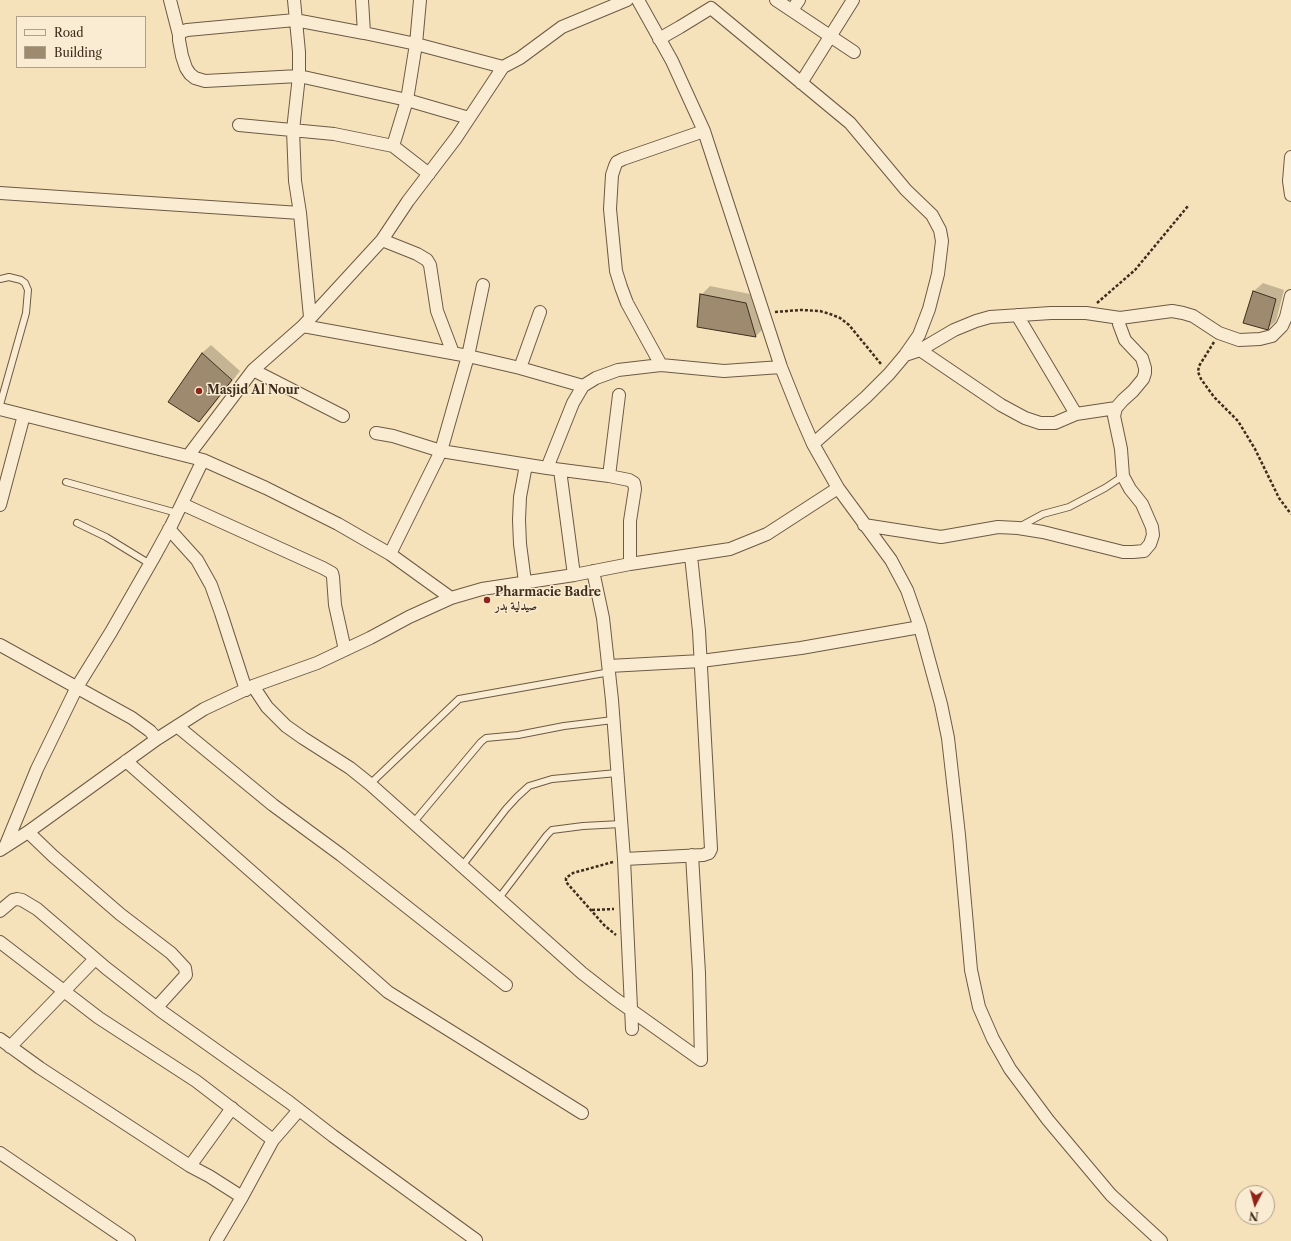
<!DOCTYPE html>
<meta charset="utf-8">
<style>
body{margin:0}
#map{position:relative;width:1291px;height:1241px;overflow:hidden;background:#f6e2ba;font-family:"Libre Caslon Text",serif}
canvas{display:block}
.legend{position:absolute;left:16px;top:16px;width:130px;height:52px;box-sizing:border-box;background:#f9ecd2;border:1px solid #aea08a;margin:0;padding:5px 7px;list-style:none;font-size:12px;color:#3e2d1d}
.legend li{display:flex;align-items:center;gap:8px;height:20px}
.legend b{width:20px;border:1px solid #aea08a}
.north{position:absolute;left:1235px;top:1185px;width:40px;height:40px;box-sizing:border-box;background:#f9ecd2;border:1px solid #aea08a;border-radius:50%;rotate:186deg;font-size:11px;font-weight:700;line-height:16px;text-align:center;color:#3e2d1d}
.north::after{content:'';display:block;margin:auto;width:14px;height:18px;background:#8f2418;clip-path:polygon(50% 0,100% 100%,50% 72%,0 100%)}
</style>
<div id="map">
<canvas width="1291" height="1241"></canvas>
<ul class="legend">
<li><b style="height:5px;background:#f9ecd2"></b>Road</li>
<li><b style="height:11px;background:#9e8b6f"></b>Building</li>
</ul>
<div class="north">N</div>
</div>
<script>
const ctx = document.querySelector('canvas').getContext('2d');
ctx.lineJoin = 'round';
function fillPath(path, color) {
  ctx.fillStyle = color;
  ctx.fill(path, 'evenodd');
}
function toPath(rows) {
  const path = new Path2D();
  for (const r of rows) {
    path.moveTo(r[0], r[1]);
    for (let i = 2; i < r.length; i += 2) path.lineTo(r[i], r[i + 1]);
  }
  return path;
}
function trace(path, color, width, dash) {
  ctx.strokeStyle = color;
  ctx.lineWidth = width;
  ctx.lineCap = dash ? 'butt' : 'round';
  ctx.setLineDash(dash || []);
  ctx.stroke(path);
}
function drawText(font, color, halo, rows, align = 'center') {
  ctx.font = font + ' "Libre Caslon Text",Amiri,serif';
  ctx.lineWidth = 3;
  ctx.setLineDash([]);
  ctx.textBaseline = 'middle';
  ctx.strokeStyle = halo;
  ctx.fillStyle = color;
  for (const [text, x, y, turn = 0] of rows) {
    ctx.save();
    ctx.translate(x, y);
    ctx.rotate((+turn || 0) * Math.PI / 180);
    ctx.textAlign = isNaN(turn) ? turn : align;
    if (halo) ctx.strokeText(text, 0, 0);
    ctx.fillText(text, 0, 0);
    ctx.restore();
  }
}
const shadow = toPath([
 [1263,283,1284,290,1276,321,1267,329,1245,322,1254,291],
 [710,286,755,295,764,328,756,336,701,295],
 [211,345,240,371,208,412,199,420,169,402,202,353]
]);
const building = toPath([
 [1253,291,1276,299,1268,330,1243,323,1253,291],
 [700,294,746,303,756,337,697,327,700,294],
 [202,353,232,380,199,422,168,402,202,353]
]);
const path = toPath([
 [1097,303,1135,270,1188,206],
 [775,312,801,310,820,311,830,314,840,318,849,325,881,364],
 [1214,342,1199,366,1198,372,1201,379,1214,397,1238,421,1255,449,1279,498,1291,514],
 [613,862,573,873,566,878,566,882,604,925,616,935],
 [592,910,614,909]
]);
const lane = toPath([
 [0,279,9,277,21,280,25,283,28,290,26,313,0,405],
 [66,482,177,513],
 [77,523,106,537,150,564],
 [1019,527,1043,514,1069,507,1105,488,1123,476],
 [370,784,459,699,610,672],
 [413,823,481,742,486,738,518,735,564,726,613,720],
 [462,866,506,809,517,797,529,786,552,779,617,773],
 [499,898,547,835,552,830,583,826,621,824]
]);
const street = toPath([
 [170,0,179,35],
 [362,0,364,33],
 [776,0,854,52],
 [792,10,799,0],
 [659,39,680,27,711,8,850,123,906,190,932,215,940,230,942,241,938,274,929,309,919,335,905,355,889,374,866,397,813,444],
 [801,83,853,0],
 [469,118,407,100,299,76,205,81,195,78,190,74,186,68,182,56,179,40,179,35,181,32,187,30,295,20,364,33,416,44,503,67],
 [239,125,334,134,393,146,407,100,416,44,420,0],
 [704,131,623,159,617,162,615,166,612,175,610,209,616,271,621,287,627,303,661,365,724,371,781,367],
 [393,146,429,174],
 [1291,157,1289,181,1291,195],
 [0,193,300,213,295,181,293,130,299,76,299,52,294,0],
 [300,213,310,317],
 [382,240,417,254,427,260,430,265,437,311,453,353],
 [1017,315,1076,414],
 [303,326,468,356,520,368,583,386],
 [920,350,1001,405,1025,418,1040,423,1055,423,1076,414,1116,408],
 [905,355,920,350,954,330,976,321,990,317,1051,313,1086,313,1120,318],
 [520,368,540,312],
 [253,370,343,416],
 [0,409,203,460,266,488,338,524,390,554,451,598],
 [376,433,393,436,441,451,547,468,573,403,583,386,596,378,618,370,661,365],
 [188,456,253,370,303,326,382,240,408,201,456,138,503,67,520,58,562,27,627,0],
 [547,468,609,476,629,480,634,483,635,489,630,521,630,564],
 [560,470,574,575],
 [609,476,619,395],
 [838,488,891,560,907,590,920,627,941,704,948,738,959,835,971,970,979,1007,993,1039,1010,1069,1048,1120,1111,1195,1161,1241],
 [182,504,323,568,332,573,333,577,335,605,345,650],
 [0,505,24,415],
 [864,525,941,537,998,527,1018,528,1043,532,1123,552,1133,552,1144,551,1150,544,1153,535,1152,527,1142,504,1130,489,1123,476,1121,449,1114,416,1116,408,1123,400,1133,391,1143,379,1145,373,1145,368,1142,358,1125,340,1119,324,1120,318,1172,311,1183,313,1193,316,1219,333,1239,340,1260,339,1272,336,1282,326,1286,317,1291,296],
 [169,529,197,560,211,585,221,613,246,690],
 [390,554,441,451,468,356,483,285],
 [593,571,603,618,612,700,624,859,632,1029],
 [525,582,520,544,519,520,520,497,526,465],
 [0,645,132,718,150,731,157,739],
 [609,666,701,661,801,648,920,627],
 [253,686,267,707,286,726,303,738,350,768,370,784,582,973,614,998,701,1060],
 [177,726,273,805,341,855,506,985],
 [126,761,388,992,582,1113],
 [28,832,53,856,120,914,171,953,185,968,186,975,157,1007],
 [5,847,37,769,77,687,111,632,154,557,171,526,203,460],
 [0,850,28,832,157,739,204,709,253,686,317,663,370,638,409,617,451,598,482,589,574,575,630,564,730,549,767,534,838,488,813,444,799,412,781,367,704,131,672,61,638,0],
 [692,855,699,973,701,1060],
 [624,859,703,855,709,853,711,849,699,631,691,556],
 [0,911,13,900,17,899,22,900,37,909,106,968,161,1011,289,1102,333,1136,476,1240],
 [0,942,99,1018,196,1081,273,1140],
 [0,1039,40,1068,190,1166,209,1176,242,1197,273,1140,299,1110],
 [10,1047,95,959],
 [0,1153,129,1241],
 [190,1166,232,1108],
 [216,1241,242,1197]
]);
const markers = [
 [199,391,4,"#8f2418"],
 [487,600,4,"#8f2418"]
];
const poiNames = [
 ["Masjid Al Nour",207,391],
 ["Pharmacie Badre",495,593],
 ["صيدلية بدر",495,607]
];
fillPath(shadow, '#0003');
fillPath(building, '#9e8b6f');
trace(building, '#3e2d1d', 1);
trace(lane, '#6c5a44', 8);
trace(street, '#6c5a44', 14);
trace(path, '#3e2d1d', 2.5, [3, 2]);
trace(lane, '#f9ecd2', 6);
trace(street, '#f9ecd2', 12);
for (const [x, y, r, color] of markers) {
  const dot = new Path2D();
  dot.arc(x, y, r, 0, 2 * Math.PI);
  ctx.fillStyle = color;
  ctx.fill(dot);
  trace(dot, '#f9ecd2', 1.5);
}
drawText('bold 12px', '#3e2d1d', '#f9ecd2', poiNames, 'left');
</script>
